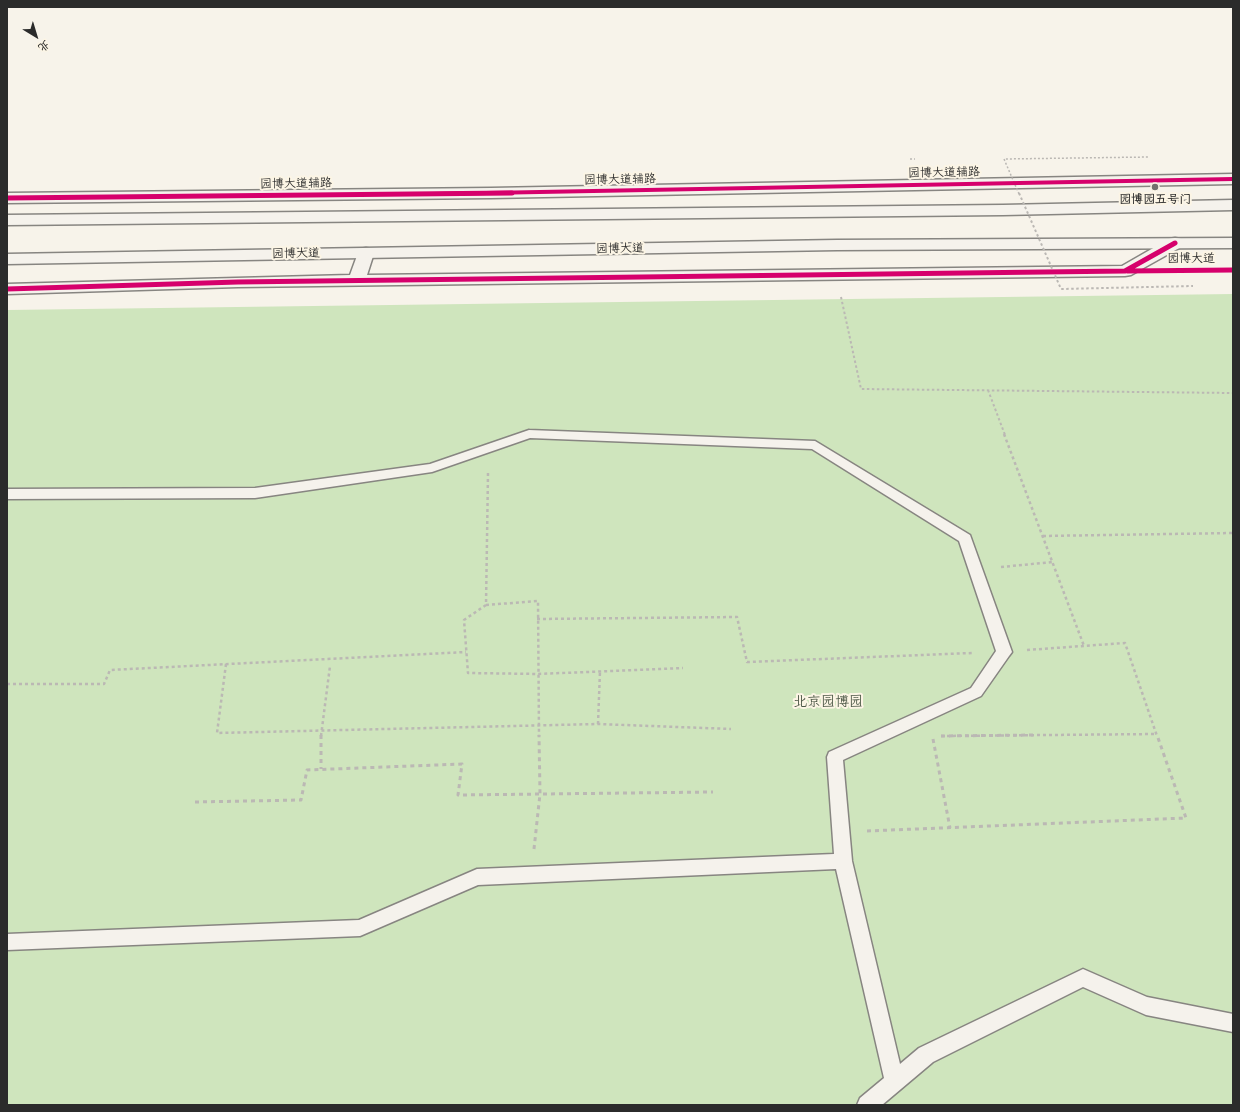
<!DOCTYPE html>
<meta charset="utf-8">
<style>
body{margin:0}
#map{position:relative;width:1240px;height:1112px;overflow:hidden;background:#f7f3ea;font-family:"Balsamiq Sans","LXGW WenKai TC",sans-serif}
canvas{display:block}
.frame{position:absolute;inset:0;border:8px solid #2b2b2b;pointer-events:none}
.north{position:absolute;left:16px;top:16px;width:40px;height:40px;-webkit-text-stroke:3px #fcf5e5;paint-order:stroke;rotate:142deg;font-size:11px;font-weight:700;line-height:16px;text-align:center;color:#2b2b2b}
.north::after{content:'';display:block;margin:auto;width:14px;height:18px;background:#2b2b2b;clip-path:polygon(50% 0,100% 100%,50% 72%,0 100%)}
</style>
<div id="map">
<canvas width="1240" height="1112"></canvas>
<div class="frame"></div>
<div class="north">北</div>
</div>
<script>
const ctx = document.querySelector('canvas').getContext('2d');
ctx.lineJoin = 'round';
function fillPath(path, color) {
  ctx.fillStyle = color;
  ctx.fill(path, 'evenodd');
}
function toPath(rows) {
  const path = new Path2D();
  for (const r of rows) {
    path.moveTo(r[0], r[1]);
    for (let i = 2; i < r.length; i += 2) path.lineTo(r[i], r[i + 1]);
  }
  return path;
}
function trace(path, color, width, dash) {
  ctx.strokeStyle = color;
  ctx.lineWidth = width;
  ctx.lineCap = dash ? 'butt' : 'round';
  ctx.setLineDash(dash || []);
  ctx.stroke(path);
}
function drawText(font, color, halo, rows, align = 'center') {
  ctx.font = font + ' "Balsamiq Sans","LXGW WenKai TC",sans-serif';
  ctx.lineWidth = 4;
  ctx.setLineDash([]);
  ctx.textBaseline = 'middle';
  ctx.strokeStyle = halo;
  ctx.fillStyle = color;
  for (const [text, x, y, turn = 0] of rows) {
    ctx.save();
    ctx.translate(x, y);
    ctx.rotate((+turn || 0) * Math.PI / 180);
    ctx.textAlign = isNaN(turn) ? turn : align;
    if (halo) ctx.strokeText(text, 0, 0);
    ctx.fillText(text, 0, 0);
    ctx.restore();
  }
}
const green = toPath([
 [1233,294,1233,1105,7,1105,7,310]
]);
const pathFar3 = toPath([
 [910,159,915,159]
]);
const pathFar2 = toPath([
 [841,297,861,389,1233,393],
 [988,390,1005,435]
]);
const pathFar1 = toPath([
 [1004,434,1084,646],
 [488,473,486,605,538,601,539,736],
 [1043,536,1233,533],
 [1001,567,1053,562],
 [486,605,464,620,468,673,538,674,683,668],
 [537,619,737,617,747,662,972,653],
 [1027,650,1125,643,1157,736],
 [226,664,217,733,598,724,731,729],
 [7,684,104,684,110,670,466,652],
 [598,724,600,671],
 [321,736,330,666],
 [941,736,1156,734]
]);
const path = toPath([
 [321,735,321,769],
 [941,736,1035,735],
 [933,739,950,828],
 [195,802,301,800,307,770,462,764,458,795,713,792],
 [867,831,1186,818,1157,735],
 [534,849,540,794,539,735]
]);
const service = toPath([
 [529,430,815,441,970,535,1012,652,1009,656,981,696,843,760,852,861,900,1064,919,1048,1083,969,1147,997,1233,1014,1233,1032,1146,1015,1083,987,933,1062,882,1105,857,1105,860,1098,884,1078,836,869,478,885,360,936,7,950,7,934,359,920,477,869,834,854,827,757,829,752,971,688,996,651,959,541,812,449,530,438,432,472,255,498,7,499,7,489,255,488,430,464,529,430]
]);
const tertiary = toPath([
 [1233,174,1233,184,491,198,7,203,7,193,491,188,1233,174],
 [1175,238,1181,239,1183,243,1181,247,1131,275,1125,276,238,287,7,294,7,284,350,275,358,253,360,249,366,248,372,249,374,253,367,275,1122,266,1169,239,1175,238]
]);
const primary = toPath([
 [1233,200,1233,210,1003,215,7,225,7,215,1003,205,1233,200],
 [1233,238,1233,248,837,250,7,264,7,254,837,240,1233,238]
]);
const pathBridgeFar1 = toPath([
 [1019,194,1004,159,1149,157]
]);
const pathBridge = toPath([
 [1019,193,1061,289,1193,286]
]);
const cyclewayFar1 = toPath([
 [433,194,1233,179]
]);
const cycleway = toPath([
 [7,198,512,193],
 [1127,271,1233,270],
 [7,289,238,282,1125,271,1175,243]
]);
const markers = [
 [1155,187,4,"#72716e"]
];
const farStreetnames = [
 ["园博大道辅路",944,173,-1],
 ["园博大道辅路",620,180,-1],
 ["园博大道辅路",296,184,-1],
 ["园博大道",620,249,-1],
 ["园博大道",296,254,-1],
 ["园博大道",1191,259]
];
const farPoinames = [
 ["园博园五号门",1155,200]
];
const parkNames = [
 ["北京园博园",828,702]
];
fillPath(green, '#cfe5bd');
trace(service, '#878581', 3);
trace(tertiary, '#878581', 3);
trace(primary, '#878581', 3);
trace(pathFar3, '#bbb8b4', 1.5, [2, 2]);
trace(pathFar2, '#bbb8b4', 2, [2.5, 2.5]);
trace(pathFar1, '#bbb8b4', 2.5, [3, 3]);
trace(path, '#bbb8b4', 3, [4, 4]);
fillPath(service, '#f5f2ec');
fillPath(tertiary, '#f5f2ec');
fillPath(primary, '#f5f2ec');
trace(pathBridgeFar1, '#bbb8b4', 1.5, [2, 2]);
trace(pathBridge, '#bbb8b4', 2, [2.5, 2.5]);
trace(cyclewayFar1, '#d6006c', 4);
trace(cycleway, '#d6006c', 5);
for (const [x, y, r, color] of markers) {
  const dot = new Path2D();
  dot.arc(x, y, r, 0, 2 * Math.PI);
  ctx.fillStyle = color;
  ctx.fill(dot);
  trace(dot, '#fcf5e5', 1.5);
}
drawText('12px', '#2b2b2b', '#fcf5e5', farStreetnames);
drawText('bold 12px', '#2b2b2b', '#fcf5e5', farPoinames);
drawText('14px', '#4c5746', '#fcf5e5', parkNames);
</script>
